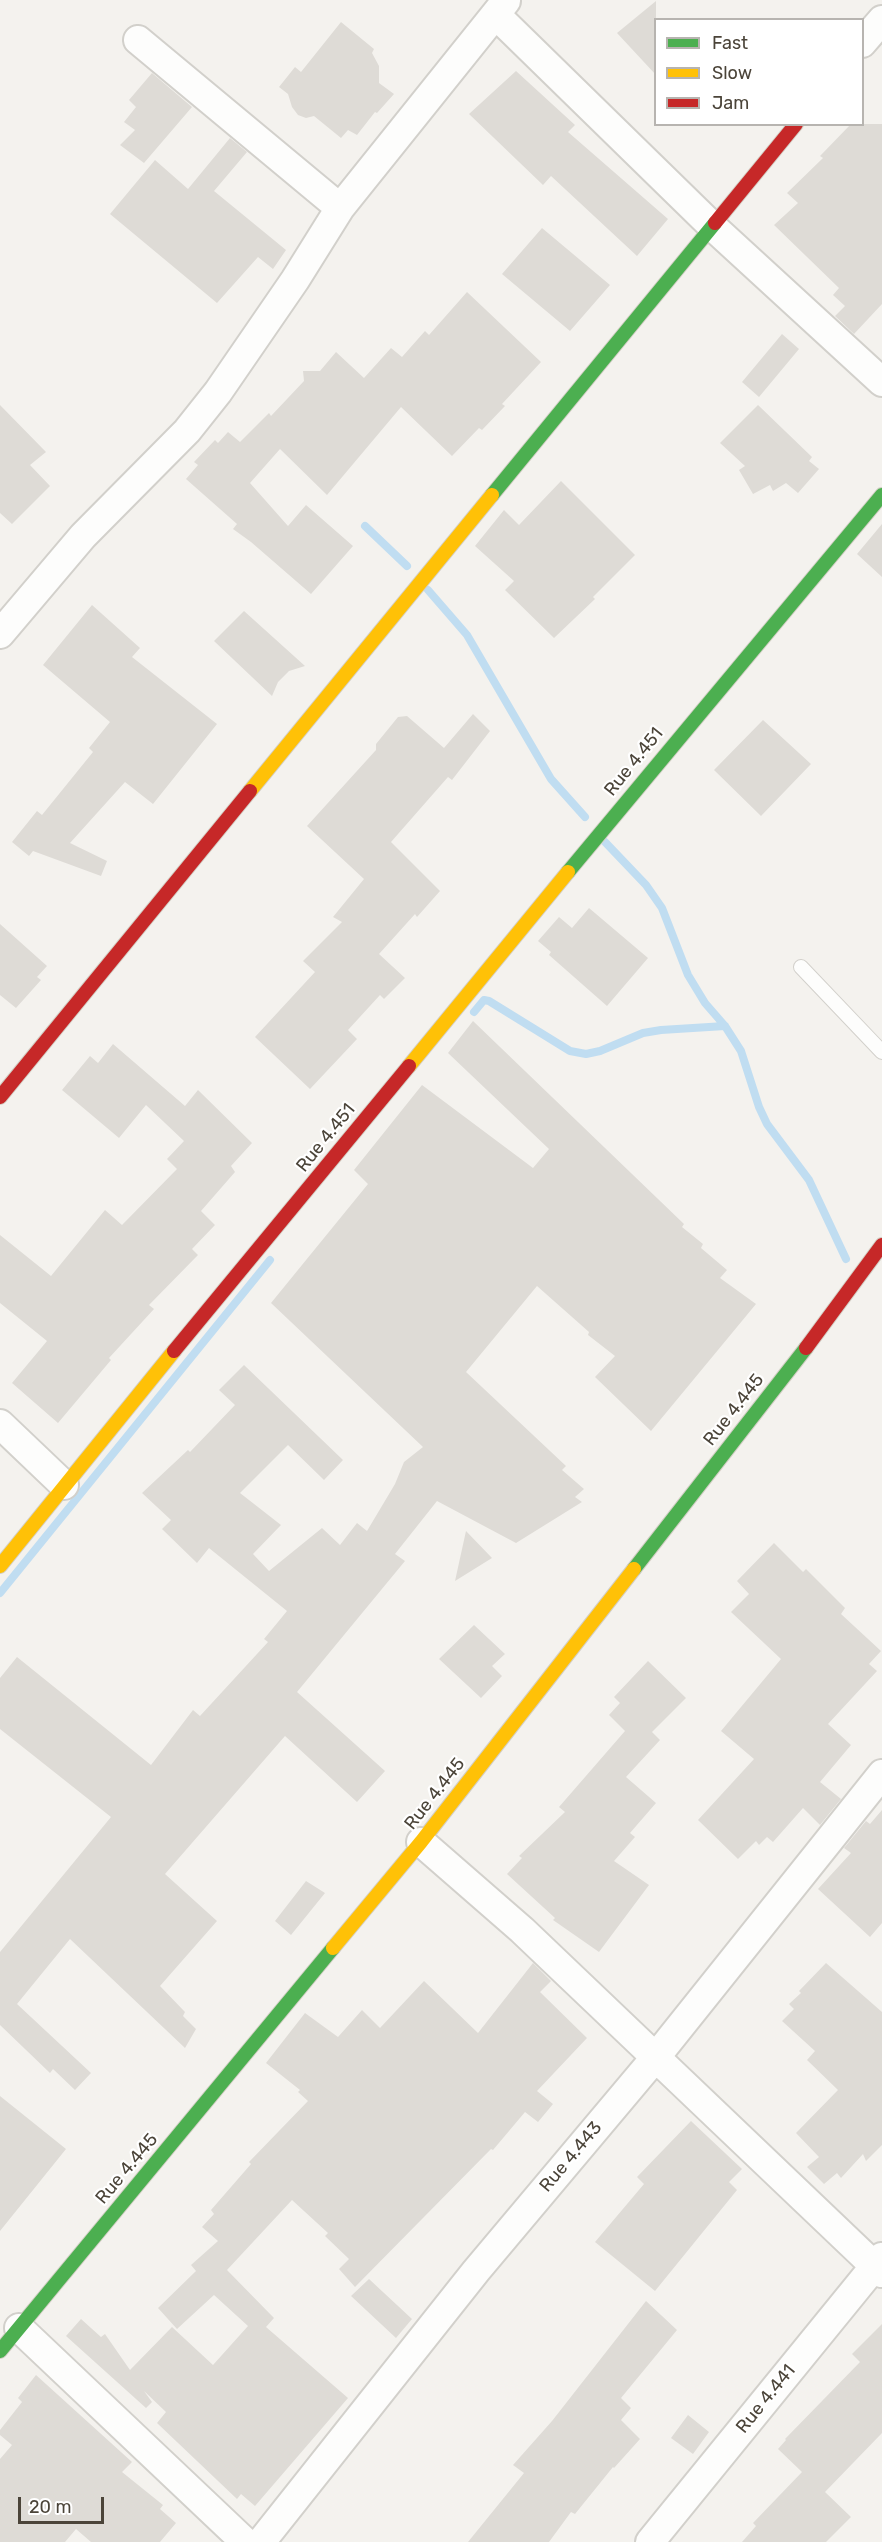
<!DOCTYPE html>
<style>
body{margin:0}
#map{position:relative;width:882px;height:2542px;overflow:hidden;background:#f4f2ee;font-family:Rubik,sans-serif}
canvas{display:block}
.legend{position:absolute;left:654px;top:18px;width:210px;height:108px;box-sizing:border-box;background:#fff;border:2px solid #b7b4b0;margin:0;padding:8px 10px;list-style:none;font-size:18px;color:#4b4439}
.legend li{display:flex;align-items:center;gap:12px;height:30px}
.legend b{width:30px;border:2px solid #b7b4b0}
.scale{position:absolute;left:18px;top:2497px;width:86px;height:27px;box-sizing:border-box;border:3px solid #4b4439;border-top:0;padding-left:8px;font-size:18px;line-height:21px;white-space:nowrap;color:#4b4439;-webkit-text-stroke:4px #fff;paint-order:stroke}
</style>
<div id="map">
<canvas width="882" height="2542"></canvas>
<ul class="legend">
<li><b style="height:8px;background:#4caf50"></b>Fast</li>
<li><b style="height:8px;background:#ffc107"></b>Slow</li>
<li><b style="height:8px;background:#c62828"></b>Jam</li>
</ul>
<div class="scale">20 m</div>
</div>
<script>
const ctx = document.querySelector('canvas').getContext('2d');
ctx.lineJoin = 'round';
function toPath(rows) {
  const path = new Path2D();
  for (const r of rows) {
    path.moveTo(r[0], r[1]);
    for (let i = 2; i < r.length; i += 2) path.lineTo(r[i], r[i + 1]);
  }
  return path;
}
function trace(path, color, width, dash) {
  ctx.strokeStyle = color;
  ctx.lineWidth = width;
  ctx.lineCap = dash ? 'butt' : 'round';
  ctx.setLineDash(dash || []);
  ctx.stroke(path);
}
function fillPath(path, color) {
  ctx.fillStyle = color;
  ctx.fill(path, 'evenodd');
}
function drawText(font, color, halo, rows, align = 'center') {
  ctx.font = font + ' Rubik,sans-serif';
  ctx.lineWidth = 4.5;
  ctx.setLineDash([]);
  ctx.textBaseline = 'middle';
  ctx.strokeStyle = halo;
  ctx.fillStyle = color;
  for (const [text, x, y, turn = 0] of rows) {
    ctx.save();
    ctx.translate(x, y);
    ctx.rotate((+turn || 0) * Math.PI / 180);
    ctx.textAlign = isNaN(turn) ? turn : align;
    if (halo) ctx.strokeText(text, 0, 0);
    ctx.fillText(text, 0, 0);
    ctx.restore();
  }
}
const stream = toPath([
 [365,526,407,566],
 [428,590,467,635,551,779,585,817],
 [605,842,646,885,662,908,688,975,705,1003,725,1026,741,1051,759,1107,767,1124,809,1180,846,1259],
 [474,1012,484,1000,489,1001,570,1051,586,1054,600,1051,643,1033,661,1030,725,1026],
 [0,1593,270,1260]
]);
const building = toPath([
 [656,1,656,75,617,33],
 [341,22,374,49,372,53,379,66,379,83,394,94,377,113,375,112,357,135,348,130,341,138,314,116,306,118,298,115,292,107,288,94,279,87,295,67,301,72],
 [516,71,575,125,568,132,668,219,637,256,551,176,543,185,469,114],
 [152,73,192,107,144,163,120,145,135,130,124,122,136,107,129,100],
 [851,124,882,124,882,304,854,334,835,316,845,306,833,295,839,288,774,225,798,203,787,193,823,158,820,156],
 [230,138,247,152,214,191,286,250,273,269,258,257,217,303,110,214,155,160,188,189],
 [542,228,610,285,570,331,502,274],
 [467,292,541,362,502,404,505,406,482,430,479,428,452,456,401,407,327,495,280,449,250,483,288,526,306,505,353,546,311,594,251,542,233,529,237,524,186,479,198,465,194,462,215,440,218,443,228,432,240,442,269,413,271,416,304,381,303,371,320,371,336,352,364,378,391,348,402,357,425,331,429,335],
 [782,334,799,349,759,397,742,382],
 [0,405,46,452,30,465,50,486,12,524,0,513],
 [758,405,812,457,809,461,819,469,798,493,786,483,773,491,770,485,753,494,739,470,745,466,720,443],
 [561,481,635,555,593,597,595,599,554,638,505,590,514,581,475,546,504,510,519,525],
 [882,524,882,577,857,554],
 [92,605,140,648,132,657,217,724,153,804,125,782,70,843,107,861,101,876,33,851,29,856,12,842,37,811,42,815,93,752,89,748,110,722,43,665],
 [244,611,305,666,289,671,278,682,272,696,214,641],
 [473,714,490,731,452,780,448,777,391,842,440,891,417,917,415,914,379,954,405,978,384,999,380,995,348,1030,357,1039,310,1089,255,1037,315,972,303,961,342,922,333,917,364,879,307,826,376,750,376,744,398,717,407,716,444,748],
 [763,720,811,764,761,816,714,770],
 [589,908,648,958,607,1006,549,955,551,952,538,941,559,917,572,928],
 [0,924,47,966,37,977,41,980,16,1008,0,995],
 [473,1021,684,1224,682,1227,703,1244,701,1248,727,1270,720,1278,756,1304,651,1431,595,1377,615,1356,588,1335,589,1332,537,1286,466,1372,566,1466,562,1470,584,1489,575,1497,582,1502,516,1543,437,1501,395,1554,405,1561,297,1692,385,1771,357,1802,285,1736,165,1874,217,1921,160,1986,185,2012,183,2016,196,2029,185,2048,70,1939,17,2004,91,2073,75,2090,53,2069,50,2073,0,2025,0,1952,111,1817,0,1729,0,1678,17,1657,151,1765,193,1710,200,1716,268,1642,264,1639,287,1611,209,1548,197,1563,162,1529,171,1520,142,1493,188,1450,190,1452,235,1405,219,1390,244,1365,343,1460,324,1480,288,1445,240,1493,281,1525,253,1554,269,1571,322,1528,340,1545,357,1523,367,1531,395,1484,404,1462,423,1447,271,1303,368,1184,354,1170,422,1085,533,1168,549,1149,448,1053],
 [113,1044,185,1106,198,1090,252,1143,231,1166,235,1172,201,1211,215,1225,192,1249,198,1255,149,1305,154,1309,109,1358,111,1360,58,1423,12,1383,47,1341,0,1303,0,1235,51,1276,105,1210,122,1225,177,1169,167,1159,184,1141,146,1105,119,1138,62,1090,90,1056,98,1063],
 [466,1531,492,1558,455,1581],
 [774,1543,803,1572,806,1569,845,1608,841,1614,881,1651,869,1664,877,1671,828,1724,851,1745,820,1782,841,1799,820,1825,803,1808,773,1842,767,1837,759,1845,756,1841,738,1859,698,1820,754,1759,721,1731,781,1659,731,1612,749,1594,737,1581],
 [474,1625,505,1654,492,1666,502,1676,481,1698,439,1659],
 [648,1661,686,1698,652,1732,660,1740,626,1777,656,1803,630,1833,635,1837,614,1861,649,1885,599,1952,553,1920,555,1918,507,1874,522,1858,519,1856,565,1812,559,1807,625,1731,609,1715,620,1703,614,1697],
 [882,1810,882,1923,870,1937,818,1889,851,1853,844,1848,866,1821,870,1824],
 [306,1881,325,1893,291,1935,275,1921],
 [533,1963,551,1981,540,1992,587,2038,537,2091,553,2104,538,2122,525,2112,493,2150,491,2149,355,2287,339,2269,349,2259,325,2236,328,2233,292,2200,227,2270,274,2318,266,2327,348,2398,255,2506,241,2494,237,2499,157,2423,166,2412,144,2391,152,2402,146,2408,66,2336,81,2319,101,2337,105,2334,130,2370,172,2327,213,2365,248,2326,214,2295,177,2329,158,2308,196,2271,191,2265,218,2241,202,2227,214,2214,211,2210,251,2164,249,2162,308,2101,298,2092,300,2090,266,2063,305,2013,338,2037,362,2010,380,2028,424,1981,478,2033],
 [826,1963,882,2012,882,2145,866,2161,863,2154,841,2178,837,2173,824,2184,807,2167,819,2157,796,2133,838,2090,807,2060,815,2051,782,2021,794,2009,789,2004,801,1993,799,1991],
 [0,2096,66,2149,0,2231],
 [691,2121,742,2169,729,2182,737,2190,655,2291,595,2242,644,2184,637,2177],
 [369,2279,412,2319,396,2338,351,2296],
 [646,2301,677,2330,621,2398,631,2408,621,2420,640,2439,614,2468,613,2467,575,2514,571,2512,549,2542,468,2542,524,2473,513,2465,552,2421],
 [882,2324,882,2433,825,2492,851,2517,826,2542,742,2542,756,2526,753,2523,802,2472,778,2449,786,2440,785,2439,860,2362,852,2354],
 [36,2375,132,2462,122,2472,163,2505,160,2509,176,2523,160,2542,91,2542,76,2529,65,2542,0,2542,0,2459,12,2445,0,2435,0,2430,22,2402,18,2398],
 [688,2415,709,2432,693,2454,671,2438]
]);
const lane = toPath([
 [801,967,882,1052]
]);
const street = toPath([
 [496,15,712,226,882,382],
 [138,40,340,208,506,1],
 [862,43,882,20],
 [0,634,83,536,187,431,218,392,295,280,340,208],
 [0,1424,64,1485],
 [421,1842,522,1930,882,2273],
 [19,2328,245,2542],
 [261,2542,476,2271,655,2058,882,1774],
 [650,2542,882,2257]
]);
const fast = toPath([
 [492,495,715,223],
 [568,872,882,495],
 [634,1569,806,1348],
 [0,2351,333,1948]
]);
const slow = toPath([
 [250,791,492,495],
 [409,1066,568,872],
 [0,1566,174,1351],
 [333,1948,421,1842,634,1569]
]);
const jam = toPath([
 [715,223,796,124],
 [0,1097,250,791],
 [806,1348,882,1245],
 [174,1351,409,1066]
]);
const streetNames = [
 ["Rue 4.451",634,762,-51],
 ["Rue 4.451",326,1138,-51],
 ["Rue 4.445",734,1410,-52],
 ["Rue 4.445",435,1794,-52],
 ["Rue 4.443",571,2157,-50],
 ["Rue 4.445",127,2169,-50],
 ["Rue 4.441",766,2399,-51]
];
trace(stream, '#c0ddf1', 8);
fillPath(building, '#dedbd6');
trace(lane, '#d2d0cb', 16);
trace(street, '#d2d0cb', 32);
trace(fast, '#d3cfc5', 16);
trace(slow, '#d3cfc5', 16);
trace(jam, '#d3cfc5', 16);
trace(lane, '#fdfdfc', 14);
trace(street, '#fdfdfc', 28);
trace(fast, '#4caf50', 14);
trace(slow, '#ffc107', 14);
trace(jam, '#c62828', 14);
drawText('18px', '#4b4439', '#fff', streetNames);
</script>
